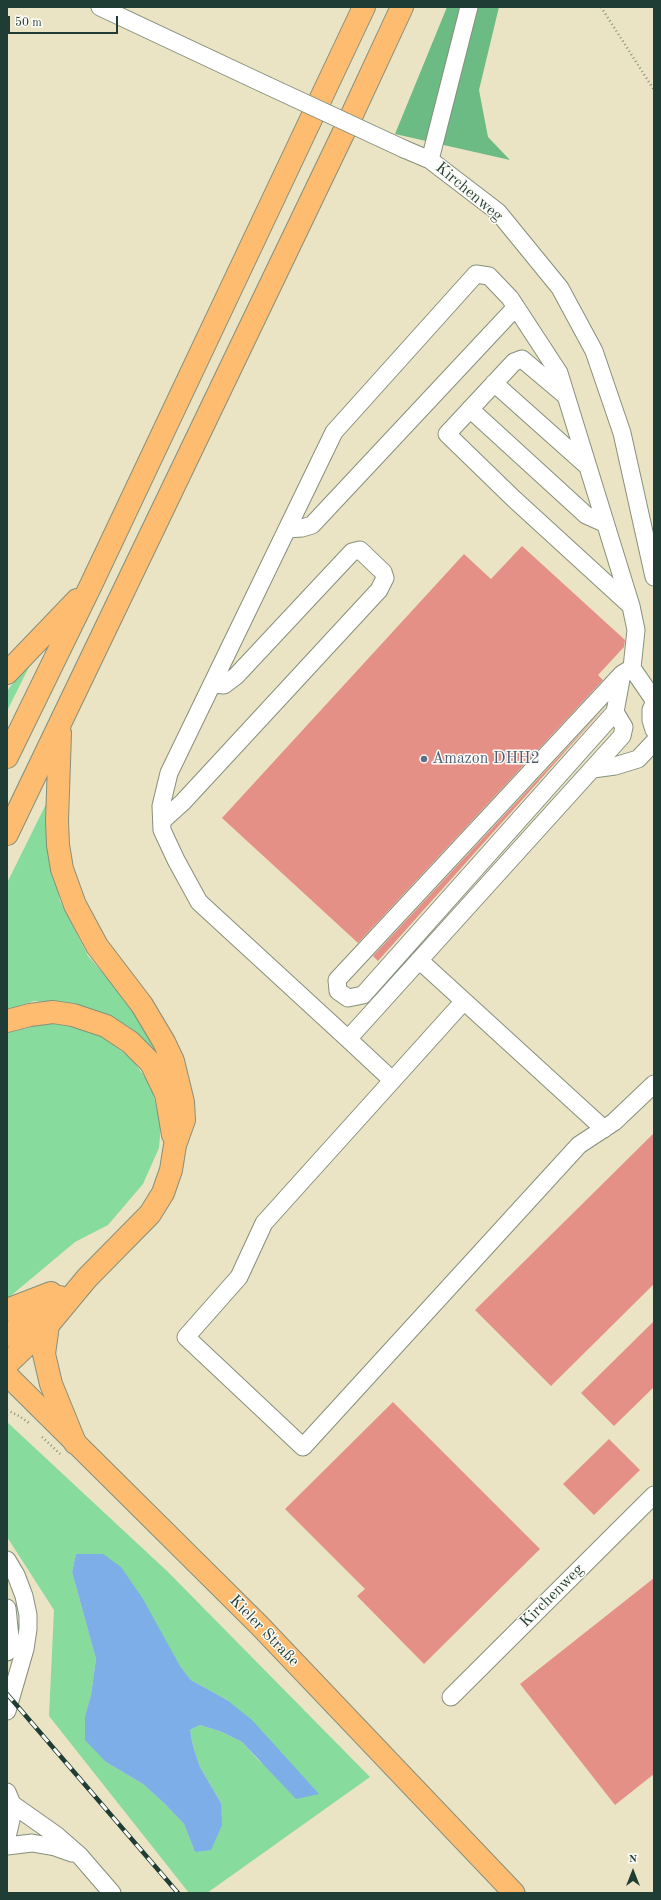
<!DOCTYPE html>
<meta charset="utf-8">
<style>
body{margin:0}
#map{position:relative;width:661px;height:1900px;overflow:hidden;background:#ebe4c4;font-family:"Old Standard TT",serif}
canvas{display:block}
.frame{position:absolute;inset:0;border:8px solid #1f3d34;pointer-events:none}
.north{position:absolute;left:613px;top:1852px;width:40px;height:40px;-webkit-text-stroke:3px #fdfcf7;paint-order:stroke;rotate:0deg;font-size:11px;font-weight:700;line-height:16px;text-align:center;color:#1f3d34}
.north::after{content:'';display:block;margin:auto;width:14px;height:18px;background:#1f3d34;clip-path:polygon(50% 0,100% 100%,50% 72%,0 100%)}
.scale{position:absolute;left:8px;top:16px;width:110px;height:18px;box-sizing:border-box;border:2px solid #1f3d34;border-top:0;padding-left:5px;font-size:12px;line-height:14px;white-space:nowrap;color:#1f3d34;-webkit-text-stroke:3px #fdfcf7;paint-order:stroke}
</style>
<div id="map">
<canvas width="661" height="1900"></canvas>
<div class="frame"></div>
<div class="north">N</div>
<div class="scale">50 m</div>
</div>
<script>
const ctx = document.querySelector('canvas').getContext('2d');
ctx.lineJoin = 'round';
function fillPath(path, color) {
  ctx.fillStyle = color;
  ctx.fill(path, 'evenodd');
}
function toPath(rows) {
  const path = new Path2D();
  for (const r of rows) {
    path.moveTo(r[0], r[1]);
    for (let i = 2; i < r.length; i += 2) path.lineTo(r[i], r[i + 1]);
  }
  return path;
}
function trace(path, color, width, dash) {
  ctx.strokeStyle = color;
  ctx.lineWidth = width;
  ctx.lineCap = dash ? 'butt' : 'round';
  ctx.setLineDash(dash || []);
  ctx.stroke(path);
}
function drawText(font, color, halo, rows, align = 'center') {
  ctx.font = font + ' "Old Standard TT",serif';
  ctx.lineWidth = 3;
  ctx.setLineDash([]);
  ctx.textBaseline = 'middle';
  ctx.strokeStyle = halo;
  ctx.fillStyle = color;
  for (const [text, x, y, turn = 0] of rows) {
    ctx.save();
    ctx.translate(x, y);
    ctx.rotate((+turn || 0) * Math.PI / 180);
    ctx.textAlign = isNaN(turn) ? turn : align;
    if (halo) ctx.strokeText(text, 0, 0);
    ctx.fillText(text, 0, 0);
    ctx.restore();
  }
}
const green = toPath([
 [35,655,7,711,7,691],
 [46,804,51,857,60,901,88,956,140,1016,162,1053,158,1058,129,1027,78,1005,34,1001,7,1010,7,883],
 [69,1021,99,1034,132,1059,151,1086,161,1125,159,1148,143,1184,108,1225,75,1242,7,1299,7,1033,39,1025],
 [7,1422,168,1572,370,1777,207,1893,189,1893,49,1716,54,1610,7,1537],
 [76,1554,180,1666,191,1680,227,1700,262,1764,242,1742,222,1732,200,1725,190,1730,193,1746,200,1767,221,1803,195,1852,184,1824,165,1804,143,1784,106,1762,85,1716,91,1695,96,1659,72,1572]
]);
const forest = toPath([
 [447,7,499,7,479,90,488,137,510,160,395,134]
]);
const water = toPath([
 [76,1554,103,1554,121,1567,143,1599,180,1666,191,1680,227,1700,252,1720,319,1794,296,1799,242,1742,222,1732,200,1725,190,1730,193,1746,200,1767,221,1803,222,1825,211,1850,195,1852,184,1824,165,1804,143,1784,106,1762,85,1740,85,1716,91,1695,96,1659,72,1572]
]);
const building = toPath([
 [522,546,625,640,624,647,598,675,603,680,358,943,222,818,464,554,491,579],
 [606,706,378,961,373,956],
 [654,1133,654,1284,551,1386,475,1310],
 [654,1321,654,1387,614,1426,581,1393],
 [393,1402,540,1549,424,1664,357,1596,365,1589,285,1509],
 [609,1439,640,1470,594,1515,563,1484],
 [654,1578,654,1774,615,1805,520,1684]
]);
const path = toPath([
 [601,7,654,90],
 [7,1410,19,1416,29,1423],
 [42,1437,60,1454]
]);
const minor = toPath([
 [100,7,264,84],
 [404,149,430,160,498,212,560,288,594,351,622,433,654,577],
 [430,160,469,7],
 [494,383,586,465],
 [566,396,522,359,514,362,447,434,514,499,631,606,636,630,632,668,654,700],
 [470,409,586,515,604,523],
 [287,529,302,528,312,525,516,307],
 [622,674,337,980,338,991,348,998,363,995,615,712,622,674,632,668],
 [654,703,651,710,651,720,654,730],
 [615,712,624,727,622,736,348,1039,199,902,176,860,162,830,161,806,169,773,334,432,476,274,489,276,510,298,559,373,631,606],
 [593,769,615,766,638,759,654,742],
 [162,821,183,802,379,590,385,578,383,572,360,550,352,552,236,676,224,685,212,684],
 [419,960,464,1001],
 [348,1039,392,1080],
 [604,1129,464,1001,264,1223,239,1277,186,1337,303,1447,579,1145,614,1122,654,1084],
 [7,1560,16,1575,24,1596,28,1615,28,1629,25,1649,7,1711],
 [7,1608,10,1637,7,1652],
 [451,1697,654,1495],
 [7,1792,12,1804,56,1835,80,1856,112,1893],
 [7,1837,11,1820,12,1804],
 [7,1846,32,1843,55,1847,72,1853]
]);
const major = toPath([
 [7,1375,259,1625,514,1893]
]);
const highway = toPath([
 [7,673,77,600],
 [7,757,91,585,364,7],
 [7,834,350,119,402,7],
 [7,1021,30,1015,53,1012,73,1015,106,1026,130,1042,151,1063,166,1094,173,1135],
 [7,1310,51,1293],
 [48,1325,44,1354,51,1384,75,1443],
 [7,1336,60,1297],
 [7,1364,48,1325,87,1278,150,1214,163,1193,171,1170,175,1145,184,1120,183,1102,173,1061,164,1042,142,1005,97,946,75,905,62,869,58,845,57,821,60,733]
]);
const rail = toPath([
 [7,1694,178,1893]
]);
const minorBridge = toPath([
 [264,84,404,149]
]);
const markers = [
 [424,759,4,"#5c6f8a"]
];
const streetNames = [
 ["Kirchenweg",469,192,40],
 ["Kirchenweg",552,1596,-45],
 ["Kieler Straße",264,1631,46]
];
const serviceNames = [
 ["Amazon DHH2",432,759]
];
fillPath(green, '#86db9d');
fillPath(forest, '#6cbb84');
fillPath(water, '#7daee8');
fillPath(building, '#e59086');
trace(minor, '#85907c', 19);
trace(major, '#85907c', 23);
trace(highway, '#85907c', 24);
trace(path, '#85907c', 2.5, [1, 3]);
trace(minor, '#fff', 17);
trace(major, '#fdbc70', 21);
trace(highway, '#fdbc70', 22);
trace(rail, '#1f3d34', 4.5);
trace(rail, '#fdfcf7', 3, [9]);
trace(minorBridge, '#85907c', 19, []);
trace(minorBridge, '#fff', 17);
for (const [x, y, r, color] of markers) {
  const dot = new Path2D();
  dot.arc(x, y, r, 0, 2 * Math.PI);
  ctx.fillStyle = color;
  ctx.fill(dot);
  trace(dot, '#fdfcf7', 1.5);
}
drawText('16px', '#1f3d34', '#fdfcf7', streetNames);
drawText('16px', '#4e5e75', '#fdfcf7', serviceNames, 'left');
</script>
